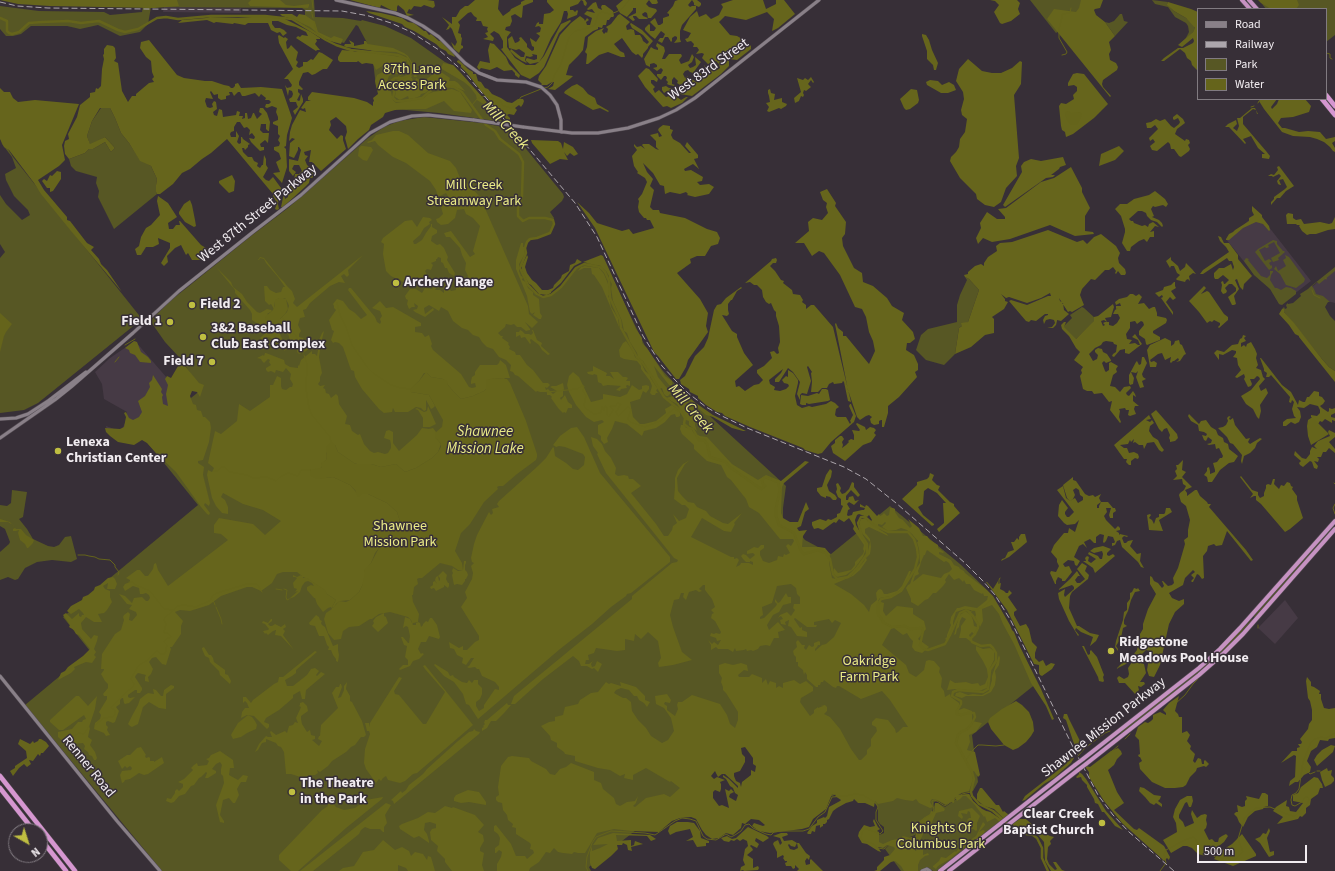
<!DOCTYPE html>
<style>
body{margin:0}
#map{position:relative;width:1335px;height:871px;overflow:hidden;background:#372f37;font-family:"Source Sans 3",sans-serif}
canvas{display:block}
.legend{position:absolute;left:1197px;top:8px;width:130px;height:92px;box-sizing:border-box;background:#372f37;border:1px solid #817b81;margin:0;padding:5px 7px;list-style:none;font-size:12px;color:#f1ecf0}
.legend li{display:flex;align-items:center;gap:8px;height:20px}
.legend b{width:20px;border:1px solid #817b81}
.north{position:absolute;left:8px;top:823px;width:40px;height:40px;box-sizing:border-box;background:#372f37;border:1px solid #817b81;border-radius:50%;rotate:141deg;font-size:11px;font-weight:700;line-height:16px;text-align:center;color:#f1ecf0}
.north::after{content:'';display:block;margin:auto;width:14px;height:18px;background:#bfbe41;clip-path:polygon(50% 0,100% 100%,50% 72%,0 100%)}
.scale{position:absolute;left:1197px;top:845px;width:110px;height:18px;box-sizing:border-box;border:2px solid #f1ecf0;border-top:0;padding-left:5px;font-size:12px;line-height:14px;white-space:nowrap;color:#f1ecf0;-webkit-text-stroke:3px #372f37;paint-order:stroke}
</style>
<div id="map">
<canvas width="1335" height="871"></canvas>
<ul class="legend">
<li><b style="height:5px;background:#898088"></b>Road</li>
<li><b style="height:5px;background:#aca6ac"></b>Railway</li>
<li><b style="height:11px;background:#575724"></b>Park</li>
<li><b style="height:11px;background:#65641b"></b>Water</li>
</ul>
<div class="north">N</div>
<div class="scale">500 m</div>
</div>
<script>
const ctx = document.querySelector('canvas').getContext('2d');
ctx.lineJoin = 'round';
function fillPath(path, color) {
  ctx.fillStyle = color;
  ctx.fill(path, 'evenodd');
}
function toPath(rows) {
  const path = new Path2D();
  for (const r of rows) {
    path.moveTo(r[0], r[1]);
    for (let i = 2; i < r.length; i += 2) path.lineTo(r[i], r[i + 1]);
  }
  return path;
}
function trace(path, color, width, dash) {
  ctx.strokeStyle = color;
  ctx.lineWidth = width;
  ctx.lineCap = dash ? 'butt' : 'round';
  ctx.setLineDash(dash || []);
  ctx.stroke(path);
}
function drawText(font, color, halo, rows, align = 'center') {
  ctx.font = font + ' "Source Sans 3",sans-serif';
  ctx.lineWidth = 3;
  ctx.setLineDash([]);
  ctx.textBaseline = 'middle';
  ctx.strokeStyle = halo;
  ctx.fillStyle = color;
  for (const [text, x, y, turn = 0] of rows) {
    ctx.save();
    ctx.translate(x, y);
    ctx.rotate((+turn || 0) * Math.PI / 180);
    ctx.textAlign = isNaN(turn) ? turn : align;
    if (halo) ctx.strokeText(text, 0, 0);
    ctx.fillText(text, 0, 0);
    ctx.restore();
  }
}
const built = toPath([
 [164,7,241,8,241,13,163,12],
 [1258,213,1311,281,1280,305,1271,289,1253,273,1226,239],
 [1335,268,1335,303,1327,301,1308,290],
 [135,341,187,401,135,444,107,431,106,426,117,430,122,429,127,419,127,412,104,399,102,384,95,372,110,358],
 [1285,600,1298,618,1275,644,1258,628]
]);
const green = toPath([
 [144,0,314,0,315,17,343,18,361,21,362,20,385,26,411,38,445,62,454,66,503,122,439,113,395,109,376,87,372,52,358,26,356,25,344,43,327,38,315,33,298,22,305,15,305,10,302,8,151,7,148,24,140,32,120,36,98,25,80,29,67,26,31,26,21,34,13,36,6,36,0,29,0,6,39,11,104,12,110,15,142,12],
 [1030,0,1094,0,1094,3,1056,33],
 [1152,0,1168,2,1167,4,1174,11,1186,18,1194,25,1195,29,1193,32,1185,40,1189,32,1188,26,1186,23,1175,17,1168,7,1155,4],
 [1259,0,1335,0,1335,35,1326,42,1326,9,1266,9],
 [1120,14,1122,14,1124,21,1128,22,1115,36,1105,22,1109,23,1114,21],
 [101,108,110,108,115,118,121,133,129,143,140,160,151,166,157,179,156,185,156,192,157,194,114,229,98,197,99,191,96,183,97,177,76,171,71,166,69,159,85,153,89,149,93,149,105,142,111,152,115,148,105,137,90,145,87,136,92,121],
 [424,117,482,123,509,128,563,194,564,197,562,201,550,212,554,218,553,220,554,224,550,233,537,238,530,239,527,242,525,248,526,253,520,268,528,285,537,294,543,297,551,295,561,287,576,268,602,257,645,346,663,371,677,386,786,486,783,508,783,519,795,528,805,540,831,554,890,506,960,564,985,588,1000,608,1022,651,1037,683,972,735,978,782,973,791,962,793,945,805,938,801,934,802,932,814,919,822,915,835,898,842,891,842,884,848,879,843,879,835,884,833,884,827,880,824,878,821,878,807,865,792,843,791,830,797,748,742,589,867,591,871,162,871,25,705,90,651,63,617,198,505,143,437,202,389,178,356,165,342,151,322,152,319,170,301,189,286,251,236,288,208,368,138,384,127,399,121],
 [0,136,13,157,142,319,38,403,24,410,0,413,0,258,5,252,0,244,0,195,6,204,22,220,30,215,28,210,14,196,6,180,5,174,16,168,12,157,2,144],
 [1273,240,1277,241,1277,244,1283,251,1284,251,1285,252,1278,258,1279,260,1273,262,1271,258,1280,253,1274,242,1268,245,1269,247,1267,248,1266,248,1265,247,1259,250,1265,261,1269,259,1272,261,1269,263,1271,266,1272,265,1272,268,1269,270,1255,252,1258,249],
 [1285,255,1289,257,1305,279,1304,282,1296,288,1286,285,1280,274,1274,269,1276,266,1278,271,1286,266,1283,260,1286,258],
 [1246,258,1249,259,1248,260,1261,276,1267,278,1270,275,1270,271,1273,271,1273,272,1271,275,1270,280,1275,288,1277,288,1281,290,1286,287,1291,288,1296,291,1296,294,1282,305,1279,304,1270,289,1254,275,1244,261],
 [1335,267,1335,271,1319,284,1317,282,1312,286,1314,289,1316,294,1323,296,1330,302,1328,302,1325,307,1330,316,1335,321,1335,371,1329,367,1322,359,1284,312,1284,309,1282,309,1284,307,1285,309,1287,308,1286,305,1288,303,1288,304,1293,303,1301,296,1300,294,1308,289,1310,287],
 [965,277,969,279,979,290,968,322,959,328,955,354,944,365,926,360,916,350,921,335,928,329,957,322,957,305,960,295,967,280],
 [1082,307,1084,308,1096,319,1092,324,1075,340,1063,327,1072,318,1070,315],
 [12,490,27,492,23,517,19,519,27,529,33,539,48,546,54,547,59,545,65,537,71,536,77,559,71,562,52,560,37,562,25,568,18,579,15,580,8,577,0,580,0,552,9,544,10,542,5,529,0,526,0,505,7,506,11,503],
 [1334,526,1334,528,1255,618,1254,616,1266,602],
 [1252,619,1253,620,1221,654,1197,675,1121,734,1120,732,1240,631],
 [969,794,973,801,982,809,986,811,990,812,1002,820,937,871,933,871,930,869,926,868,920,871,901,871,885,849,892,843,899,843,916,836,920,823,932,814,935,803,938,803,945,807,962,795]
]);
const forest = toPath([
 [0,0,177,0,179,6,154,8,50,6,18,4],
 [251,0,280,0,286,5,294,6,309,4,309,6,308,8,250,6,248,3],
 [350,0,427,0,434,1,435,6,433,8,424,5,421,7,414,6,411,10,409,9,407,13,414,15,407,16,404,10,398,5,397,7,397,11,393,11,381,5,380,8],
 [475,0,499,0,498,9,503,16,510,11,511,9,521,4,521,2,525,0,533,0,533,2,523,6,522,17,521,18,515,14,511,16,512,21,510,26,506,27,505,30,511,32,507,37,507,47,515,58,526,65,535,65,539,62,544,56,561,24,570,20,571,21,559,33,544,67,539,73,530,79,521,75,501,49,503,48,503,41,499,34,494,31,490,34,494,38,493,41,483,39,488,37,485,33,488,32,487,29,488,27,483,26,481,21,476,21,477,18,474,16,471,12,468,13,458,22,460,25,458,33,461,34,461,37,462,38,461,45,463,46,463,48,461,49,459,53,454,49,451,42,455,46,457,42,452,29,450,27,449,29,446,30,449,25,442,17,452,24,452,17,456,17,460,10,465,6,468,6],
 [547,0,585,0,587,3,586,6,584,5,583,1,581,0,578,4,570,7,570,10,573,10,575,12,577,10,578,11,577,15,567,19,568,14,567,11,564,11,561,22,551,38,543,56,539,62,530,64,526,61,526,59,527,58,534,60,537,59,537,55,532,54,533,56,530,57,526,56,525,60,527,63,522,61,516,57,510,51,511,49,521,57,524,57,525,53,519,49,516,50,509,48,508,39,512,36,515,43,518,42,520,40,519,38,521,37,527,44,527,47,532,51,534,50,534,47,532,46,530,39,530,38,536,42,540,36,536,33,540,32,541,28,539,26,535,27,537,23,539,22,539,24,543,24,544,14,550,13,554,10,547,2],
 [623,0,657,0,658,3,656,4,652,4,649,0,646,4,649,7,656,9,657,11,651,18,648,18,647,13,645,12,642,14,643,16,648,18,647,19,639,19,636,16,633,16,633,17,635,20,633,21,628,17,636,13,636,8,633,8,633,10,627,17,620,13,616,6],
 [678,0,697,0,701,3,701,5,699,7,694,5,694,3,692,0,688,5,690,7,692,6,696,6,696,9,682,25,680,31,680,39,681,42,674,43,677,39,677,37,675,36,672,38,672,41,671,42,668,37,665,37,662,43,658,41,660,38,663,38,665,34,661,31,655,39,651,36,645,30,645,28,649,24,650,25,650,31,654,31,656,28,650,22,655,18,658,25,660,25,663,23,663,18,669,16,669,14,667,13,673,6,675,1],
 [733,0,763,0,766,9,776,4,776,0,784,0,795,14,778,28,772,31,774,19,767,12,746,20,725,16,719,22,730,35,737,36,744,40,744,42,742,43,739,41,739,44,746,47,746,46,749,44,751,46,751,49,737,60,729,59,729,66,721,74,692,96,680,94,677,97,681,100,686,97,688,97,682,103,671,108,667,106,663,107,645,87,638,76,646,68,649,69,658,79,657,82,655,81,654,80,651,80,651,83,655,87,653,89,655,93,659,90,666,97,669,96,670,92,667,91,664,93,662,90,662,87,666,86,669,88,675,88,681,87,692,79,696,82,700,79,700,75,695,74,700,68,701,73,704,72,705,70,704,65,707,69,711,68,717,70,720,68,719,64,716,61,708,64,702,58,704,54,702,53,696,54,699,50,697,47,693,47,694,44,691,41,687,42,685,39,688,38,691,33,683,30,690,17,697,11,699,17,706,14,711,19,719,15,723,7,721,4],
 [990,0,1017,0,1020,3,1018,9,1020,14,1011,21,1002,24,1000,23,994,12,999,5,995,1],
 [1081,0,1103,0,1100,8,1095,9,1094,10,1096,15,1105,22,1115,36,1109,42,1111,50,1109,54,1110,60,1116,63,1118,67,1117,70,1103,80,1102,84,1103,87,1111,96,1110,97,1047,19,1054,9,1076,12,1079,8],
 [1258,0,1297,0,1299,5,1296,9,1271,9,1261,3],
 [596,2,598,8,602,10,601,7,602,5,605,5,613,11,614,16,613,17,611,17,609,20,607,20,606,25,603,25,602,28,598,27,598,29,593,31,585,37,583,50,579,55,569,65,566,75,573,76,571,78,555,90,548,89,553,86,554,82,552,82,547,85,541,85,542,84,538,80,539,76,546,66,560,35,571,23,580,16,584,19,585,21,587,18,589,20,586,22,587,25,590,25,592,18,584,14,587,11,595,13,592,9,588,10,587,9,593,3],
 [1168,2,1191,9,1198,12,1198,61,1197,64,1198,71,1192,65,1191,61,1187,58,1185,53,1180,49,1164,61,1161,61,1164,58,1178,48,1183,48,1193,43,1194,41,1193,38,1182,47,1178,45,1193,32,1195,28,1186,18,1174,11,1167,5,1167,4],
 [366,11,381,13,402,18,408,22,414,23,424,31,426,31,429,35,431,34,439,41,442,41,453,51,455,57,448,54,446,51,440,48,436,44,414,31,405,27,402,24,369,13],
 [280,14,292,14,297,17,299,14,305,15,315,22,318,32,331,38,334,36,343,39,341,44,330,41,322,37,310,27,295,20,282,16],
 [620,14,630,22,626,26,627,30,631,29,634,30,635,35,640,35,642,38,643,41,647,44,649,42,643,35,632,28,630,24,631,23,642,30,653,41,648,47,648,48,643,54,643,56,642,58,638,54,636,55,632,52,622,38,614,44,620,51,624,53,625,57,621,57,608,52,599,55,588,64,586,64,587,54,585,52,587,47,588,37,596,31,604,28,602,31,604,34,606,32,607,33,608,29,606,27,611,24,618,15],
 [265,16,285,19,311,32,320,38,320,39,316,39,317,41,315,44,320,50,317,50,316,51,296,38,298,36,300,37,302,35,308,36,306,32,296,27,287,25,278,21,272,21,272,24,275,28,280,28,284,30,287,33,283,36,280,32,277,33,271,30,268,23,248,23,245,25,234,23,233,24,216,22,214,23,207,20,178,23,182,20,206,18,210,17,238,18],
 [922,34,926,35,929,40,932,50,938,63,936,70,934,70,933,65,927,59,927,51,922,36],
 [279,35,284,38,285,37,288,39,286,42,287,49,289,48,291,45,298,52,296,60,298,62,296,66,299,68,303,66,303,62,307,62,311,59,313,60,319,52,322,53,333,60,327,69,323,69,315,74,312,75,308,72,303,73,299,82,299,85,303,89,302,90,298,89,298,92,300,94,297,100,299,101,300,100,301,94,303,99,303,102,295,115,293,111,298,107,297,105,296,102,290,102,289,99,292,97,293,94,292,91,289,90,288,96,285,85,287,88,291,87,292,85,288,79,284,79,293,69,279,43,278,36],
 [149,40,177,75,184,78,205,81,212,81,224,85,229,86,231,88,233,88,235,86,235,84,238,83,241,88,261,87,282,89,292,118,287,135,286,146,284,147,286,149,287,167,282,183,273,173,280,172,276,162,281,159,279,153,274,150,274,147,279,146,280,143,278,140,280,136,278,134,278,126,273,124,273,122,278,120,278,117,276,112,277,108,272,106,267,108,265,107,266,104,269,104,271,102,269,100,265,100,266,98,261,94,259,97,255,93,245,96,242,96,240,92,238,92,234,96,232,92,229,92,230,95,226,96,226,99,221,100,218,98,218,94,214,95,211,91,210,92,213,99,206,98,205,101,207,107,210,108,213,107,212,104,214,101,216,102,217,109,213,112,214,115,217,116,219,109,222,110,223,117,236,115,237,111,240,112,239,116,243,116,242,119,245,118,245,113,247,113,248,119,251,118,253,113,254,113,257,119,262,114,259,112,260,108,263,108,267,113,270,122,269,131,268,131,266,129,266,124,261,124,260,130,263,133,269,133,268,143,265,140,260,144,261,147,264,147,264,150,260,151,251,142,249,138,254,139,255,137,252,133,249,135,250,130,247,127,244,128,240,122,237,122,234,127,234,131,231,132,230,134,231,137,236,137,236,131,239,136,237,142,239,144,241,143,241,137,242,137,243,139,250,144,248,145,248,147,245,150,244,148,242,148,243,152,248,157,252,157,254,161,258,163,257,166,260,168,262,165,263,165,264,155,266,159,266,165,268,168,263,177,266,180,269,181,273,177,281,188,278,204,279,209,277,210,275,209,277,203,273,196,273,194,227,139,211,153,202,159,190,169,182,173,173,184,160,194,157,194,156,192,156,185,157,179,151,166,140,161,129,143,121,133,115,118,110,108,100,108,92,121,87,136,90,144,105,137,115,148,111,152,105,142,93,149,89,149,85,153,69,159,65,154,64,146,65,141,69,139,68,134,77,117,80,105,90,97,90,93,95,92,96,88,98,89,101,86,102,69,104,59,103,55,104,54,104,49,107,45,113,46,115,48,116,58,114,61,118,63,122,91,128,102,132,96,136,96,136,94,149,83,154,82,152,79,154,77,152,72,151,61,146,57,140,48,141,42],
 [349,40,354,43,354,46,364,44,364,41,366,41,368,44,393,48,404,53,408,56,413,64,417,77,414,77,410,61,406,56,396,52,375,51,346,47,344,46,345,44,351,44],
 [490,43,494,44,506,57,509,64,520,75,519,78,515,75,515,73,512,70,504,71,497,67,490,70,481,68,479,70,477,67,480,61,490,63,488,50],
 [657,43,664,47,665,51,662,59,665,59,669,54,681,54,682,56,679,60,681,64,689,61,692,54,694,57,692,62,688,65,690,68,693,67,696,65,695,57,701,62,693,73,690,72,688,70,685,71,683,74,685,78,688,76,687,80,683,83,680,85,677,83,678,81,674,77,672,80,672,84,675,85,674,86,669,85,667,84,668,82,666,80,667,78,666,76,664,76,661,80,657,76,657,74,661,74,663,70,661,68,657,71,653,68,657,67,657,65,654,63,650,64,650,67,646,65,644,59,651,47,654,49,658,50,658,48,656,46],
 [342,50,353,51,355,52,367,52,401,57,406,60,404,64,401,64,398,62,384,65,376,70,373,64,366,63,362,64,358,61,357,62,340,62,338,60,338,57],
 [968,59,982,71,992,73,1001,73,1012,68,1020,61,1022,62,1021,84,1014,95,1019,158,1016,166,1017,176,1006,188,1001,202,994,207,985,205,977,199,976,194,960,178,950,161,951,157,956,152,959,147,960,139,965,132,967,119,962,115,961,110,964,99,963,92,956,81,959,69],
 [459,60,468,69,473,72,473,74,476,74,478,81,481,82,485,88,488,89,492,94,501,98,507,102,512,103,518,99,523,99,524,101,523,104,521,107,519,105,515,108,517,110,514,115,509,114,507,115,510,118,510,123,481,91,467,73,461,67,461,65,457,62,457,61],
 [443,63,453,65,460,72,485,100,501,120,500,121,496,119,485,105,477,100,476,95,470,87,464,82,440,68,442,66],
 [401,65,408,65,408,68,405,72,401,74,394,74,389,76,387,81,391,92,393,100,396,103,424,98,428,94,433,92,452,89,460,92,472,110,471,113,454,111,444,101,426,109,412,109,395,110,385,113,383,117,371,125,369,130,358,139,348,149,345,138,347,132,346,126,336,117,330,121,331,125,329,130,337,139,341,135,343,136,343,140,346,149,321,171,312,162,309,162,311,150,304,152,305,155,308,156,305,160,307,165,312,169,314,176,312,178,310,178,309,183,305,187,283,207,281,207,284,193,285,199,288,197,288,193,284,191,285,189,290,188,290,182,294,180,295,174,299,174,302,171,299,165,294,165,292,169,296,172,293,176,289,171,289,159,298,161,301,150,299,147,298,147,298,150,294,158,289,156,290,143,295,139,292,138,289,141,290,132,292,125,300,110,306,112,305,108,303,109,301,108,306,101,311,101,308,100,308,97,312,92,354,98,367,102,373,106,373,102,374,101,373,98,378,94,375,81,377,75,392,67],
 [438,70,450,78,449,81,455,81,458,83,465,91,454,87,442,86,440,87,434,87,425,93,421,94,420,96,415,98,409,99,408,96,400,100,395,97,396,88,393,81,394,80,405,78,410,74,412,76,411,78,412,78,414,84,416,78,423,82],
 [1077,73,1084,74,1108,104,1094,118,1073,134,1066,137,1065,132,1062,130,1061,126,1059,106,1061,103,1066,104,1074,99,1073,95,1077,91,1077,87,1074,85,1068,86,1068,83,1073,74],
 [811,77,814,82,813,83,811,80,808,84,811,87,806,91,804,90,803,93,804,95,803,97,801,96,799,101,795,103,794,98,801,92,797,78,803,80,805,78,808,80],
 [930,80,938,81,942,85,949,82,954,85,956,90,948,93,941,93,927,85,926,82],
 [0,88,4,92,10,92,13,98,18,102,35,100,79,104,62,145,65,160,59,166,38,180,44,190,67,217,67,220,70,221,87,243,94,247,91,250,99,259,101,264,107,270,122,292,71,231,41,194,34,183,9,150,4,147,0,139],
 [770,89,771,93,775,94,774,100,782,98,782,102,787,104,786,106,781,109,779,108,769,112,767,111,769,107,766,103,770,102,769,96,768,93,768,90],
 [911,89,917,90,919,100,918,103,910,109,906,110,904,108,900,99],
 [1260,99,1277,99,1271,107,1272,109,1277,104,1279,99,1305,99,1311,106,1309,112,1293,117,1281,118,1278,123,1282,128,1285,128,1299,132,1308,131,1320,132,1326,139,1335,137,1335,141,1332,143,1335,148,1335,152,1333,151,1330,147,1324,142,1317,139,1310,137,1293,136,1282,132,1264,109,1259,101],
 [1252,108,1255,108,1258,114,1257,114,1256,110,1253,109,1243,117,1243,124,1266,151,1270,156,1269,159,1262,158,1262,154,1265,154,1258,148,1251,136,1243,139,1246,143,1245,144,1229,127,1225,127,1228,124,1236,120,1237,124,1233,128,1237,131,1239,126,1237,118,1240,118],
 [1177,114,1183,119,1185,123,1177,129,1175,134,1185,141,1186,139,1189,140,1190,143,1188,145,1190,149,1189,151,1181,157,1179,156,1174,149,1171,149,1170,144,1168,142,1157,151,1152,150,1150,146,1155,142,1153,139,1150,141,1149,138,1158,129,1155,125,1151,128,1147,128,1146,123,1151,122,1156,119,1160,121,1165,119,1171,126,1174,128,1179,124,1180,122,1178,118,1174,120,1173,119,1173,117],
 [663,125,670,126,670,129,673,130,671,135,673,139,680,143,689,153,691,153,685,146,687,142,698,155,698,158,694,159,699,169,693,164,684,169,685,171,691,170,703,177,702,181,697,182,700,185,709,184,714,187,709,194,695,197,687,195,688,194,686,192,680,194,670,192,665,194,664,186,660,185,653,173,643,163,647,172,653,179,650,186,654,190,650,207,653,210,659,210,660,213,685,218,707,229,717,232,720,238,718,244,711,246,705,256,697,256,690,259,691,263,677,273,700,299,708,313,706,326,708,332,688,360,686,367,679,379,676,379,658,356,654,352,595,228,577,202,589,213,597,223,622,231,629,229,633,234,654,228,650,220,647,220,646,218,644,218,639,212,638,207,639,201,638,199,642,194,647,182,645,178,637,173,638,172,634,166,632,156,637,150,634,146,634,144,637,147,641,146,645,149,642,145,643,144,649,144,656,149,659,150,656,147,656,141,650,135,658,133,659,137,662,136,658,130,659,128],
 [393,131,399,131,408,135,428,153,450,161,456,168,460,178,468,184,480,197,528,306,529,314,538,322,532,328,525,322,530,329,530,330,526,331,521,327,517,327,514,324,511,325,506,324,505,327,498,333,501,336,503,336,502,338,509,343,508,344,510,347,509,349,515,352,516,355,520,355,527,365,533,370,543,383,548,383,550,385,547,388,545,387,546,390,548,389,553,394,557,391,550,387,552,386,556,386,563,383,564,389,563,391,563,396,560,398,561,400,565,395,568,402,572,405,572,408,568,408,566,413,564,412,563,413,558,408,551,398,552,397,550,395,547,395,547,392,540,392,537,391,536,392,518,376,515,375,513,372,510,371,511,365,506,360,499,357,493,349,487,347,482,342,479,337,473,335,468,330,462,328,453,321,448,311,441,307,439,311,429,305,424,308,425,314,433,308,434,310,425,317,415,312,413,310,417,309,418,306,414,303,415,307,412,307,409,309,407,304,408,300,406,299,405,296,410,289,416,289,422,293,425,288,432,289,437,284,438,285,435,290,440,290,444,293,444,286,449,282,448,287,451,291,456,290,456,286,464,282,468,276,465,270,466,263,462,255,460,248,450,237,446,237,444,233,451,231,470,257,475,254,473,251,480,226,473,218,466,214,464,209,457,210,455,218,448,224,441,225,437,222,436,219,439,218,443,214,441,207,444,203,452,203,446,193,438,197,436,190,430,181,406,163,393,157,378,145,375,141,368,143,367,142,372,140,376,135],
 [1063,157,1066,165,1060,167,1059,169,1051,175,1055,175,1053,177,1046,178,1005,207,1003,205,1022,172,1021,166,1024,162,1031,159,1041,161],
 [1279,166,1294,186,1286,191,1280,198,1277,198,1271,205,1271,202,1274,199,1274,197,1285,189,1287,187,1283,179,1279,180,1281,185,1280,185,1278,184,1277,181,1281,176,1279,174,1273,177,1272,176,1268,176,1271,174,1274,175,1278,170,1277,167],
 [1071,167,1082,188,1082,192,1090,208,1085,216,1085,231,1093,232,1094,234,1075,236,1050,225,1010,239,992,242,983,238,978,244,976,238,981,228,980,223,987,212,997,219,1005,219,1005,217,998,209,1006,208,1041,182,1054,178],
 [57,171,61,172,61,179,53,191,50,192,50,188,47,188,42,181,44,179,47,181,50,175,52,176],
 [827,189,836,203,835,206,846,222,845,234,842,238,843,246,854,268,862,273,863,282,873,286,887,298,892,306,904,313,902,320,913,332,915,339,910,343,907,343,906,350,914,355,918,364,918,370,915,372,917,377,899,397,888,406,888,413,884,427,882,427,882,420,881,420,879,421,879,424,874,425,871,423,870,419,872,417,869,415,866,416,860,420,857,417,848,390,835,324,836,323,838,328,843,332,843,336,846,336,869,364,875,351,873,341,869,332,866,317,862,309,855,307,840,275,824,253,819,251,812,256,804,243,795,243,809,231,808,222,813,218,822,220,828,213,826,207,827,203,823,200,820,192],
 [1155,191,1165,199,1168,204,1166,207,1163,205,1155,207,1153,206,1151,209,1154,216,1152,217,1159,220,1162,223,1163,226,1162,227,1157,222,1151,220,1147,216,1146,213,1142,211,1138,211,1129,219,1131,221,1133,221,1134,223,1142,226,1145,225,1148,227,1149,224,1153,222,1159,227,1155,226,1150,232,1154,231,1154,237,1150,237,1147,242,1144,239,1139,241,1131,247,1130,251,1127,251,1122,243,1125,232,1125,229,1121,216,1115,209,1120,204,1127,204,1134,199,1149,195],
 [158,196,168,203,177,217,168,223,169,229,173,229,176,225,180,225,179,221,180,221,201,245,206,248,211,258,201,255,200,260,192,260,188,253,186,255,181,245,175,248,167,256,168,262,164,266,161,263,170,248,170,243,158,238,159,244,153,247,146,247,141,255,137,255,135,249,139,246,141,237,146,228,151,225,160,215,157,201],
 [1252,206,1262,215,1262,217,1269,226,1270,230,1269,231,1263,224,1256,222,1243,228,1229,240,1226,240,1226,239,1229,234,1233,232,1235,230,1246,223,1249,221,1249,218,1254,215,1252,211],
 [1288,213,1293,214,1293,218,1296,220,1301,219,1304,224,1320,222,1329,224,1332,223,1335,217,1335,229,1328,230,1316,234,1310,234,1307,235,1302,231,1299,226,1300,225,1297,225,1296,224,1287,224,1286,215],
 [423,217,430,218,432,220,429,222,430,224,424,228,420,235,413,241,414,244,416,244,422,240,426,233,431,226,431,224,432,224,432,227,437,230,437,233,432,236,431,241,437,245,440,244,444,248,448,257,447,260,455,273,454,276,449,273,447,268,445,268,443,263,441,262,441,258,438,257,437,259,436,259,436,261,431,263,433,265,431,270,427,269,425,271,427,275,426,277,405,286,403,282,400,280,398,278,397,279,391,276,386,271,383,254,384,244,381,242,383,238,405,221,412,220,417,227],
 [1048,230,1077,242,1083,240,1087,244,1094,237,1101,234,1116,246,1120,253,1118,258,1119,263,1125,269,1126,273,1125,275,1121,275,1118,271,1116,274,1115,273,1116,271,1113,267,1109,270,1105,270,1095,280,1091,279,1082,289,1080,295,1084,305,1072,312,1070,311,1068,312,1059,298,1060,301,1063,303,1064,310,1069,314,1061,321,1057,320,1057,321,1056,325,1053,328,1047,328,1052,327,1055,323,1054,320,1050,319,1046,320,1044,324,1043,320,1045,316,1048,315,1048,314,1045,314,1036,321,1031,320,1029,322,1026,321,1009,301,1011,300,1027,305,1048,296,1051,296,1050,293,1041,298,1027,303,1009,297,1006,298,1001,294,1005,299,1005,301,1008,302,1004,309,992,317,994,319,994,333,985,335,971,347,955,354,959,328,962,326,961,323,968,322,979,290,969,279,965,277,964,275,968,274,968,272,975,266,981,264,984,266,984,263,988,257,997,251,996,246,1000,243,1012,242],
 [1218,236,1221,237,1224,243,1229,243,1238,255,1238,259,1252,276,1244,284,1243,290,1240,287,1237,279,1235,280,1239,289,1234,296,1236,304,1234,305,1232,305,1228,297,1236,291,1236,288,1232,284,1229,284,1225,288,1227,291,1226,293,1223,294,1221,291,1222,285,1221,282,1223,281,1224,284,1225,284,1229,280,1223,275,1218,279,1215,279,1214,277,1214,273,1219,268,1224,268,1231,264,1233,270,1234,267,1232,261,1229,261,1227,258,1203,274,1200,274,1203,270,1229,252,1226,247,1220,241],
 [521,243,523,243,523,247,524,247,525,254,519,264,519,271,521,276,523,277,522,280,526,282,528,288,533,292,533,295,539,299,540,313,542,316,541,319,539,319,533,315,535,312,532,314,530,312,527,296,516,269,516,260],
 [363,255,348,270,349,275,347,277,344,274,341,276,345,283,339,282,330,286,310,303,306,309,303,310,305,317,300,318,298,325,301,331,299,334,299,337,303,338,310,348,306,351,299,354,297,352,297,348,294,343,290,340,288,334,281,329,280,334,286,348,285,351,281,347,278,347,278,345,271,338,267,337,261,340,260,338,268,331,252,320,252,314,250,310,235,293,235,290,216,267,231,282,233,287,242,294,247,302,257,312,260,313,267,309,271,310,272,311,267,314,280,319,287,312,289,306,288,303,285,298,279,298,275,301,274,309,271,304,269,305,265,301,264,286,267,286,270,290,276,293,281,292,283,287,285,287,278,277,266,263,264,259,260,258,259,260,258,260,260,257,264,258,279,277,284,282,287,286,292,291,295,299,293,303,297,307],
 [527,255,528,257,525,267,527,273,532,280,536,283,542,290,548,290,553,288,554,285,561,278,562,275,569,271,570,265,575,263,577,259,582,262,574,266,561,283,551,292,551,293,547,295,539,294,531,285,529,284,524,276,524,275,522,271,522,265],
 [601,255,603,256,609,269,636,329,642,338,642,343,647,348,665,376,672,381,672,385,669,385,654,366,658,377,671,393,668,396,666,396,664,394,662,388,659,389,643,361,638,358,637,353,630,342,627,333,624,331,622,321,613,301,611,288,612,284,609,279,609,276,606,271,599,265,595,265,583,262],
 [1171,257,1171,260,1178,266,1180,271,1185,267,1186,263,1192,269,1196,274,1193,273,1189,276,1190,281,1188,279,1186,280,1185,282,1177,280,1176,279,1180,275,1177,273,1174,266,1171,266,1170,268,1166,261],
 [776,258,777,260,776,263,773,263,770,266,775,271,781,280,784,281,783,283,792,290,793,294,800,295,803,300,802,302,806,305,806,309,811,305,814,305,833,327,851,402,848,401,844,382,843,381,842,383,834,384,833,382,829,384,827,388,822,388,818,392,811,392,812,382,811,373,812,372,808,366,807,367,811,381,807,394,802,393,800,395,800,400,797,394,800,382,793,372,788,368,779,382,775,382,775,379,781,373,783,369,769,380,770,384,775,387,774,390,780,391,786,389,789,386,788,384,784,383,782,380,786,376,788,377,788,370,793,373,798,380,798,383,795,396,797,405,802,408,809,406,812,407,826,404,831,401,835,403,839,407,836,409,835,415,837,417,846,417,850,424,851,422,850,421,853,415,849,406,850,404,851,404,856,416,854,422,831,442,822,453,818,454,805,450,803,448,750,427,725,416,722,413,717,412,706,405,698,398,698,396,690,392,689,389,681,384,680,380,685,376,695,356,704,347,708,338,714,310,717,305,721,304,726,298,741,287,742,288,737,291,732,300,731,300,728,304,728,310,729,314,727,316,722,315,732,331,737,334,737,337,744,353,753,365,735,381,736,387,739,386,745,391,754,385,759,384,763,380,757,373,757,370,764,366,772,358,770,352,774,351,777,354,779,353,778,348,780,342,779,326,776,316,776,312,774,310,771,303,769,304,766,302,763,297,762,290,757,285,754,285,750,282,745,283,771,261,772,259],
 [585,266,599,268,604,274,609,286,609,295,608,296,610,300,611,307,618,318,619,327,602,287,594,275,592,274,591,268,584,268,578,271,581,267],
 [1174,282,1175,282,1175,286,1176,288,1171,291,1176,298,1173,300,1170,297,1166,302,1173,312,1173,315,1161,298,1163,297,1162,295,1159,297,1155,293,1163,290,1164,287,1171,285],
 [1204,286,1206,288,1201,294,1207,291,1209,292,1224,314,1228,317,1228,320,1219,328,1218,327,1220,325,1220,323,1214,320,1212,322,1210,321,1207,323,1199,312,1189,301],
 [349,288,351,288,375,317,377,322,380,324,381,322,380,319,382,316,380,311,372,308,380,301,386,308,393,307,421,323,421,326,415,327,415,332,422,333,425,337,429,335,432,344,431,346,433,350,461,374,469,387,472,388,476,387,475,383,471,384,471,381,472,377,475,375,475,372,480,365,497,365,499,363,500,360,506,365,510,378,505,378,504,379,494,378,486,383,486,389,484,391,473,396,461,399,453,391,443,379,431,377,427,373,424,373,419,381,411,389,411,392,429,395,435,406,433,408,431,409,426,400,426,410,424,411,421,408,416,407,408,412,395,412,393,408,392,412,384,413,379,409,362,389,355,377,354,371,351,370,343,347,339,343,335,342,333,343,331,340,334,331,332,330,329,320,336,310,334,308,334,306,333,304,337,299,343,301,349,309,355,313,361,319,367,315,348,290],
 [1130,294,1133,294,1136,296,1139,294,1142,297,1138,304,1144,303,1149,309,1153,307,1155,307,1157,313,1157,316,1166,318,1167,320,1166,323,1153,331,1153,333,1160,337,1160,340,1147,345,1146,344,1145,339,1139,335,1139,331,1144,325,1143,322,1141,321,1137,324,1135,321,1130,322,1130,328,1126,334,1127,339,1132,340,1129,344,1135,343,1138,345,1140,345,1138,340,1132,337,1135,334,1142,344,1129,354,1125,353,1125,349,1120,350,1114,357,1112,356,1113,354,1116,352,1117,345,1114,344,1113,342,1106,341,1103,342,1101,345,1095,348,1089,354,1093,361,1097,359,1098,355,1095,352,1095,350,1098,348,1102,349,1103,352,1107,354,1111,360,1111,361,1106,363,1104,361,1102,363,1105,371,1106,372,1109,370,1109,363,1111,362,1118,366,1116,369,1117,372,1113,375,1110,386,1115,387,1120,392,1124,387,1130,386,1131,388,1126,393,1127,395,1129,396,1133,391,1135,394,1136,397,1133,395,1133,401,1139,406,1135,406,1134,409,1136,414,1130,416,1128,415,1129,410,1126,410,1125,408,1119,409,1120,411,1119,417,1121,422,1120,423,1110,410,1112,401,1109,402,1102,393,1094,394,1092,391,1087,391,1083,389,1080,376,1082,373,1081,370,1083,367,1074,360,1080,352,1076,348,1069,336,1062,329,1061,325,1064,322,1066,322,1064,327,1076,339,1094,321,1094,317,1098,316,1113,304,1114,307,1111,317,1105,318,1107,322,1104,320,1101,321,1103,326,1105,325,1103,323,1105,322,1109,322,1109,325,1113,326,1117,323,1120,318,1118,314,1113,314,1115,310,1118,308,1116,309,1116,306,1121,306,1120,303,1116,305,1115,302,1119,299,1127,297],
 [1282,309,1284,309,1284,312,1294,323,1322,359,1329,367,1335,371,1335,382,1299,337,1299,336,1295,334,1289,325,1279,314],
 [520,330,522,331,525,334,529,334,531,335,533,333,532,330,533,330,537,340,542,343,541,346,550,354,548,355,542,350,539,345,531,339,530,340,531,343,530,344,525,337,521,338,520,335,516,337,516,332,519,332],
 [324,331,321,344,319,357,322,373,320,377,320,381,318,384,320,386,325,385,323,388,325,389,326,393,329,394,331,398,336,394,338,396,339,404,347,416,345,424,350,425,352,431,358,435,360,434,364,444,370,451,374,453,378,452,385,454,388,453,391,448,391,444,390,440,384,438,386,431,389,430,393,432,393,443,399,451,417,435,422,428,429,429,433,428,436,432,437,439,441,444,438,452,432,458,416,468,405,472,396,464,381,467,371,464,357,464,354,463,338,452,335,445,326,452,327,456,326,460,321,468,324,478,333,477,350,485,357,493,368,494,387,503,397,512,400,521,375,553,371,563,367,568,365,580,359,592,350,600,340,601,336,604,334,608,332,607,336,600,327,594,324,590,308,579,303,577,302,582,299,584,299,580,302,578,302,576,297,572,283,572,277,574,272,583,261,591,252,587,247,587,221,596,209,605,190,611,180,610,175,612,183,621,181,626,181,634,172,647,170,647,171,649,166,665,162,664,156,657,152,658,149,662,153,669,151,674,148,677,149,682,145,681,145,677,146,675,138,673,136,675,135,677,142,688,142,690,140,693,137,693,137,690,135,690,128,695,128,697,130,698,135,697,129,703,125,704,124,703,123,698,122,698,120,700,120,704,116,707,119,711,115,722,113,723,108,721,106,722,106,725,108,727,107,730,110,735,106,736,104,733,94,729,95,723,100,719,101,715,99,712,107,699,107,696,104,696,103,694,108,688,108,684,105,681,101,674,104,670,104,669,101,669,102,654,115,634,121,630,124,620,123,617,124,615,128,612,130,614,129,620,132,621,137,615,136,612,129,609,132,605,127,604,119,594,125,596,132,603,134,598,142,597,146,601,148,601,150,598,149,595,146,593,143,594,140,594,139,588,133,586,125,591,123,587,125,584,130,582,130,580,126,578,137,570,140,570,145,576,148,576,153,569,154,564,156,563,158,570,168,586,228,540,221,534,214,533,214,525,219,518,253,524,265,535,281,521,263,510,243,504,223,493,221,497,225,500,228,507,228,514,222,513,216,506,212,498,207,475,208,470,212,472,214,468,208,463,215,431,221,434,237,421,239,404,250,411,270,397,270,385,273,385,277,376,281,378,281,386,282,389,286,390,290,387,292,387,293,384,290,379,291,374,286,368,283,372,276,370,275,373,271,371,268,372,266,370,266,368,271,365,269,362,270,360,268,359,264,363,262,361,261,359,257,358,263,355,264,356,265,353,266,353,284,360,285,364,290,367,298,368,298,365,299,366,301,360,312,351,312,354,315,354,317,356,318,350,315,349,322,333],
 [1243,335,1246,336,1244,338,1246,341,1241,343,1241,347,1244,345,1246,347,1247,344,1251,342,1255,349,1257,354,1256,358,1258,365,1256,368,1261,370,1263,377,1265,379,1259,386,1260,389,1261,391,1266,388,1268,393,1260,405,1261,411,1259,419,1257,417,1253,409,1246,404,1241,396,1251,390,1260,379,1259,377,1257,376,1254,379,1250,379,1252,384,1251,386,1248,387,1244,379,1245,377,1244,374,1237,378,1235,377,1241,370,1238,365,1237,358,1233,357,1236,353,1236,351,1232,350,1223,355,1219,354,1219,360,1214,353,1217,350,1224,352,1232,345,1238,344,1240,339,1242,338],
 [1165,338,1171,341,1171,346,1174,344,1175,341,1179,340,1180,344,1182,345,1186,354,1184,355,1180,361,1176,362,1179,360,1178,358,1174,361,1173,361,1171,363,1170,362,1171,357,1165,360,1162,353,1158,354,1150,360,1151,362,1154,361,1157,363,1156,367,1150,367,1147,350,1150,345],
 [134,341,137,342,141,352,148,357,151,361,151,363,140,362,135,355,130,353,129,350,125,348],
 [626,341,633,351,635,357,641,362,645,371,650,375,650,377,658,389,656,390,658,393,656,393,655,395,652,395,650,393,652,386,650,381,641,369,641,366,637,361,624,359,620,357,619,350,623,343],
 [1142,357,1144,357,1147,363,1142,374,1143,377,1146,379,1142,381,1144,387,1140,388,1136,377,1138,371,1136,373,1131,372,1134,378,1133,384,1130,385,1129,383,1129,375,1136,362,1137,361,1139,365,1141,364],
 [1260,358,1261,358,1282,385,1291,392,1298,405,1299,400,1303,402,1305,402,1307,397,1309,397,1314,391,1319,392,1319,396,1322,397,1325,401,1323,404,1320,406,1322,408,1328,412,1329,411,1329,408,1332,409,1335,408,1335,413,1331,415,1331,417,1335,418,1335,421,1332,420,1332,423,1325,419,1322,422,1320,421,1318,424,1311,417,1311,415,1317,416,1320,413,1320,410,1318,406,1310,404,1304,408,1297,407,1300,411,1301,417,1299,422,1295,424,1291,422,1286,426,1283,426,1283,422,1287,419,1296,418,1294,416,1292,409,1294,402,1292,400,1291,403,1289,402,1290,397,1271,375,1269,377,1266,377,1267,373,1264,371,1264,369],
 [181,361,199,383,204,385,200,397,197,392,192,391,190,396,193,404,196,405,197,410,201,411,203,417,205,417,210,422,211,428,209,442,203,460,198,461,198,463,204,467,203,475,210,503,209,506,205,503,204,505,210,513,209,515,207,514,201,507,176,472,156,453,147,443,142,440,134,445,118,442,110,436,106,432,105,428,120,429,124,427,126,417,124,413,126,412,129,418,133,420,139,417,142,412,138,401,145,396,150,387,149,383,152,380,153,375,162,389,161,392,163,395,162,397,163,404,168,406,166,394,168,385,165,379,167,376,171,378],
 [593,366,607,373,606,376,610,376,614,379,610,372,618,372,623,377,626,377,628,378,626,381,630,381,630,386,627,385,626,386,627,388,621,389,620,391,616,390,621,386,608,385,603,386,601,383,600,383,598,382,597,375,594,374,593,375,588,374,587,372,593,371],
 [573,372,579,377,591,402,603,399,603,394,620,397,627,394,632,385,639,390,642,389,642,386,646,385,649,386,649,389,646,393,643,391,640,399,630,402,633,417,640,424,644,424,656,421,666,413,665,409,672,405,680,411,680,416,678,417,676,417,675,414,671,415,665,422,656,428,644,431,642,436,627,424,615,421,612,429,607,438,608,442,604,444,601,440,601,436,598,434,598,425,604,422,602,420,594,422,586,417,576,405,569,392,567,385,569,376],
 [674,384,693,401,713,415,746,431,743,431,732,428,713,417,706,415,688,399,682,397,673,388],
 [822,389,826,389,828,390,830,400,828,401,809,404,806,403,806,405,802,405,800,404,801,395,808,396,817,393,819,394],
 [673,396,675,398,682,398,695,407,696,414,695,425,697,431,689,425,689,421,686,420,677,404,666,398],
 [428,406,436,424,430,427,423,427,423,418,418,410,415,409,417,408,424,412,427,411],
 [1156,410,1177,434,1178,438,1175,441,1170,442,1170,440,1169,438,1170,435,1167,428,1164,429,1162,432,1159,429,1151,414],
 [1189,414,1199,424,1201,421,1206,420,1211,427,1216,430,1218,435,1223,438,1224,442,1228,444,1229,449,1238,456,1234,462,1229,463,1220,470,1212,482,1208,482,1207,477,1204,475,1207,471,1207,468,1209,467,1210,471,1210,474,1215,472,1215,470,1213,463,1217,462,1220,458,1222,458,1223,456,1219,448,1216,449,1215,444,1209,445,1207,444,1211,443,1212,440,1208,437,1206,441,1204,440,1202,435,1206,436,1207,434,1204,432,1199,431,1198,425,1191,421,1188,416],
 [1149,415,1151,419,1146,420,1150,422,1152,420,1154,423,1150,426,1149,431,1153,437,1158,440,1161,446,1164,450,1162,452,1159,450,1154,442,1147,443,1144,449,1143,445,1139,445,1135,442,1133,443,1134,439,1131,442,1130,440,1128,444,1120,445,1124,448,1127,448,1129,453,1134,452,1138,454,1139,457,1138,459,1135,458,1131,461,1131,465,1129,465,1126,462,1127,459,1124,459,1114,445],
 [1229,416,1231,417,1229,418,1230,420,1233,418,1235,425,1246,439,1250,438,1248,442,1250,444,1260,438,1262,439,1257,443,1255,448,1250,453,1244,456,1242,464,1241,461,1242,455,1233,444,1230,443,1227,437,1218,428,1223,427,1226,425,1228,421,1227,418],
 [857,423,865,427,866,430,870,427,874,428,876,430,874,433,876,435,871,442,863,445,845,461,833,453,831,446,835,443,835,440,840,436,842,436,844,439,842,442,843,445,842,448,846,445,849,442,848,441,851,439,854,440,854,435,852,430,859,431,860,430,856,424],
 [681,425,685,425,686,428,690,427,694,433,700,436,707,437,732,464,758,480,766,475,781,481,805,461,809,462,784,483,782,487,781,513,783,518,790,522,798,522,806,502,809,509,805,512,801,526,797,528,799,531,807,530,803,536,802,547,819,547,825,548,830,554,829,563,832,578,836,579,846,578,851,576,864,561,868,551,870,542,860,531,860,526,859,523,861,519,865,518,870,522,872,520,869,515,867,517,859,514,857,515,855,520,856,525,867,544,866,549,863,557,854,569,846,575,837,577,833,573,834,568,838,573,851,570,855,565,855,562,863,554,864,551,863,549,864,545,853,529,854,526,851,521,849,518,844,522,839,519,836,523,834,522,823,530,818,528,814,529,812,525,812,522,820,519,826,521,828,519,831,520,837,517,837,514,840,513,843,506,841,505,841,499,838,497,836,492,837,489,836,484,838,483,841,488,840,491,842,494,845,493,849,489,852,482,854,483,854,487,860,495,858,497,851,490,846,496,846,500,848,500,849,497,853,496,855,501,859,500,854,505,849,502,847,504,850,509,848,510,847,515,848,516,852,515,853,512,862,510,864,510,865,508,860,507,860,504,865,507,866,505,868,506,877,516,879,514,880,516,882,515,884,513,887,516,889,515,890,508,893,508,895,509,895,512,899,518,903,520,910,528,912,526,908,519,919,528,923,536,927,536,930,540,938,545,938,548,944,552,943,553,939,552,939,554,951,560,954,565,959,567,960,569,964,571,965,573,987,590,993,596,1010,625,1012,630,1014,632,1020,647,1041,689,1054,719,1052,720,1046,706,1031,683,1014,644,1003,624,999,614,992,605,982,609,983,621,980,627,975,617,976,615,975,611,965,609,956,612,953,622,953,626,948,641,945,639,947,637,947,635,951,625,950,623,951,617,957,608,959,608,965,606,977,608,987,600,988,596,984,596,983,593,982,594,974,590,970,584,966,584,964,580,963,582,959,578,954,580,949,574,945,580,946,582,943,586,936,593,933,593,928,599,925,600,918,606,911,602,911,599,906,588,908,585,910,584,915,570,920,563,919,549,917,542,918,542,918,540,917,540,912,534,907,530,901,528,896,530,888,531,882,527,886,523,885,522,882,525,878,524,879,529,887,534,888,536,869,527,865,529,865,533,867,535,870,539,871,547,870,554,866,558,867,560,860,570,853,576,834,584,851,594,864,605,869,612,871,605,877,600,876,593,878,590,880,589,882,590,884,594,887,594,897,591,902,586,909,571,911,571,908,580,902,589,892,596,880,598,878,601,884,603,883,611,886,616,897,606,913,608,913,614,924,621,926,629,918,639,929,647,922,653,915,651,912,647,913,641,910,638,907,633,903,635,894,628,891,629,882,645,906,665,909,673,916,677,924,670,926,661,929,660,934,661,940,668,939,672,942,678,941,687,944,691,945,697,950,694,951,697,959,703,959,710,964,708,972,711,972,721,982,723,976,732,969,735,970,742,967,750,975,752,980,775,978,777,974,771,972,772,973,780,969,791,961,793,958,795,969,794,973,801,982,809,986,811,990,812,1002,820,1000,822,995,818,987,822,985,816,984,817,974,804,966,796,963,796,960,799,957,801,955,797,954,803,951,802,946,805,937,800,932,799,930,802,933,807,930,808,919,803,916,799,913,801,905,800,897,798,893,801,878,804,875,801,874,807,865,803,858,803,854,799,853,801,846,803,837,808,833,811,829,819,827,820,827,822,825,824,823,824,823,826,821,827,820,828,820,825,816,826,815,832,812,831,811,834,808,834,807,833,812,826,817,823,817,820,824,817,825,818,827,816,829,807,840,801,841,800,835,796,836,795,832,794,826,809,813,819,809,827,802,829,770,833,759,831,752,826,754,823,763,826,765,825,759,820,751,819,745,824,742,823,741,828,733,835,726,833,719,838,712,839,706,835,702,830,696,819,691,817,680,818,672,821,659,832,631,831,614,829,597,833,585,853,578,853,574,852,572,854,563,853,558,852,554,848,550,853,546,852,539,862,530,868,529,871,497,871,497,864,501,857,502,852,499,850,496,853,495,853,495,848,499,845,500,838,498,834,494,831,494,826,496,825,511,844,516,856,525,856,527,859,534,853,533,850,530,849,531,845,530,843,516,834,516,828,512,827,513,824,508,820,507,815,503,810,502,803,498,802,496,800,496,797,499,795,498,787,501,766,508,757,512,756,529,758,531,761,546,769,550,774,555,775,560,769,566,767,571,763,594,772,594,780,601,783,603,789,614,798,616,804,620,806,627,802,635,801,638,796,636,803,633,806,635,807,646,798,664,794,670,797,680,788,671,781,670,782,646,768,633,775,633,780,624,778,625,774,620,776,610,770,598,768,575,761,575,756,565,754,564,752,557,747,557,743,551,740,550,736,541,726,549,722,555,721,555,717,563,715,565,707,578,704,580,700,591,693,598,692,606,682,609,684,611,683,621,686,620,682,636,687,645,696,645,700,650,702,647,707,644,703,639,700,637,696,634,696,629,690,621,688,616,690,614,693,623,698,626,698,631,702,632,711,638,720,646,728,651,736,662,743,668,740,674,731,671,718,664,708,656,704,655,696,667,694,671,700,670,703,665,702,664,704,667,706,667,710,675,716,678,709,677,705,678,702,682,702,692,695,720,704,727,715,730,724,735,728,738,720,738,712,726,693,723,690,723,687,721,682,722,678,719,673,719,665,725,663,733,665,741,663,747,665,748,671,744,670,738,675,739,677,749,677,752,674,762,678,762,683,766,679,768,685,770,681,776,683,776,688,779,686,783,688,783,683,794,680,800,684,806,681,813,687,813,691,801,698,800,702,810,716,814,713,814,710,818,707,818,708,823,706,821,706,825,705,827,707,827,711,824,714,830,717,840,729,851,749,859,760,861,760,867,754,867,750,871,746,871,739,877,731,876,727,872,725,872,722,876,718,888,720,895,729,896,733,898,732,903,727,908,727,890,700,882,691,861,699,839,686,837,686,836,688,833,687,824,680,823,682,821,682,820,685,818,685,818,687,816,687,807,679,807,675,805,672,804,675,803,670,798,666,798,662,796,662,796,657,794,655,793,651,797,647,796,642,798,640,802,645,805,645,804,648,806,650,809,645,812,647,814,646,814,643,819,641,820,642,820,645,818,645,817,647,815,649,815,651,822,645,826,644,834,637,841,623,835,620,832,623,829,619,814,622,814,625,817,625,816,627,807,627,795,618,794,619,800,628,802,627,802,630,807,632,807,637,797,636,791,627,788,626,789,620,785,622,786,625,781,624,780,620,783,619,781,616,778,618,780,615,787,612,791,616,795,610,793,608,794,604,800,604,800,597,797,594,796,588,791,584,777,586,772,603,762,607,763,615,760,617,760,619,764,618,776,606,777,604,775,602,775,599,778,603,780,602,786,593,788,597,791,597,791,603,783,605,779,612,773,615,767,625,769,630,778,622,785,630,778,632,779,638,774,638,770,646,766,645,760,646,758,649,753,651,751,650,747,651,746,649,744,650,736,651,735,648,733,652,728,649,718,649,716,647,711,650,711,645,708,640,712,644,714,642,718,645,721,640,717,641,716,638,710,636,711,633,714,634,716,633,720,634,721,632,715,621,711,618,712,614,714,613,711,610,715,607,712,599,705,590,705,585,703,585,699,589,702,591,699,592,696,590,689,592,686,600,683,597,684,593,681,593,679,599,674,600,670,615,673,627,682,652,692,660,673,665,659,667,658,663,661,658,658,641,648,632,641,639,635,634,634,641,625,639,625,650,617,651,596,648,594,653,588,655,589,660,586,660,585,664,589,664,593,661,591,664,592,667,595,666,597,661,602,664,598,672,594,668,592,669,587,666,581,666,579,661,573,656,543,679,515,704,511,704,514,696,632,599,632,596,672,563,677,562,678,560,674,558,606,473,597,454,598,453,593,446,591,437,597,439,602,444,605,451,611,458,616,468,615,474,618,476,624,475,628,476,629,479,633,479,641,486,631,493,656,524,664,536,668,536,672,530,673,526,677,523,673,514,679,521,686,518,689,509,685,505,682,505,674,499,675,487,675,478,678,470,683,464,690,460,685,464,677,478,678,491,682,496,688,502,694,503,697,507,706,511,710,516,723,523,728,524,742,513,734,523,735,524,731,532,724,531,702,518,691,537,731,557,734,557,734,559,737,558,739,560,736,567,740,565,741,563,749,563,753,565,753,562,750,561,750,562,746,562,743,559,741,556,743,554,746,555,750,559,755,555,753,553,747,554,747,551,754,547,758,548,761,545,764,545,764,548,760,551,760,555,763,561,769,563,777,560,778,556,783,557,784,554,786,555,790,553,786,546,788,544,791,546,794,541,793,539,780,539,759,513,749,507,746,499,731,480,727,477,721,465,707,461,694,449,694,445,682,434,680,429],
 [927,550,944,562,946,561,949,563,952,569,949,572,944,574,941,578,923,574,913,582,915,576,919,574,918,571,920,566,921,562,924,555,925,555,926,552],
 [745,747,753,758,753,764,756,766,755,772,751,770,751,775,742,782,741,787,740,783,736,781,734,776,734,773,740,771,745,762,745,757,742,754,741,748],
 [715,771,718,777,722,774,725,774,738,786,738,788,729,779,723,775,723,777,726,779,730,786,733,788,735,793,738,795,736,801,734,800,729,797,730,794,734,792,731,789,729,791,725,789,729,808,722,805,719,806,713,798,713,792,715,790,720,792,721,789,721,784,720,782,725,780,717,777,714,779,711,776],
 [577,427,584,437,600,473,670,557,670,562,631,593,627,594,626,596,611,607,592,624,560,649,478,719,469,705,466,704,463,694,454,682,444,676,434,665,435,664,448,672,450,676,453,675,454,677,462,682,467,683,469,680,472,683,474,680,478,680,478,684,482,688,482,694,480,699,476,702,476,706,479,711,484,708,484,705,495,689,499,690,499,687,495,682,482,676,479,669,477,669,475,667,469,668,467,667,469,666,474,658,471,658,466,665,462,663,463,658,457,655,454,649,450,648,449,642,459,648,463,646,463,650,467,650,475,642,479,640,479,636,461,607,467,598,465,592,472,579,473,573,471,566,474,563,472,562,471,558,474,544,477,535,489,512,491,515,493,513,492,509,499,507,497,504,499,501,538,466,546,458,553,447,554,448,555,456,566,463,573,469,578,470,584,465,585,457,583,454,565,447,559,446,556,447,553,445,560,436,571,428],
 [1329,430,1335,433,1335,437,1329,442,1335,449,1335,453,1329,448,1326,452,1323,452,1321,457,1317,457,1319,459,1318,462,1314,461,1318,466,1317,469,1314,468,1312,462,1310,461,1303,467,1300,465,1299,463,1301,461,1294,455,1295,451,1302,458,1306,459,1310,454,1310,451,1312,447,1317,449,1314,446,1318,441,1330,436,1328,432],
 [1183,460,1182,470,1186,472,1182,477,1192,487,1185,490,1187,493,1187,496,1195,490,1197,490,1200,496,1207,502,1208,504,1211,504,1209,507,1246,550,1253,560,1251,561,1227,531,1222,545,1216,546,1214,544,1208,546,1207,551,1203,556,1204,578,1202,579,1199,575,1197,574,1193,582,1192,582,1191,581,1194,578,1191,575,1195,572,1193,570,1185,578,1183,585,1169,593,1172,598,1179,601,1184,599,1184,604,1175,612,1169,624,1160,665,1154,677,1149,676,1147,670,1150,651,1146,650,1142,654,1141,660,1142,663,1144,664,1146,673,1140,682,1144,682,1145,684,1141,687,1138,686,1139,690,1135,694,1125,683,1119,683,1117,678,1119,676,1124,679,1128,677,1129,674,1128,668,1132,662,1130,661,1126,664,1116,669,1122,663,1133,655,1137,650,1140,634,1143,629,1143,624,1148,609,1156,594,1150,584,1150,576,1152,577,1154,581,1158,583,1162,588,1164,586,1162,581,1163,581,1168,586,1172,585,1174,583,1173,578,1178,568,1185,544,1184,540,1188,537,1188,530,1190,520,1186,506,1181,502,1179,495,1180,493,1184,490,1186,486,1183,484,1182,479,1173,480,1177,476,1175,471,1177,469,1176,465,1178,465],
 [830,469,832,471,831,477,827,485,829,491,835,495,837,498,836,500,833,500,830,497,826,496,826,498,821,496,817,491,817,488,822,487,826,475],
 [930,473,934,475,932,480,937,485,940,486,938,490,950,502,954,504,954,506,960,513,939,532,937,529,944,523,944,521,943,503,946,503,937,493,928,488,924,491,923,504,918,507,923,515,934,524,934,525,932,526,902,499,917,485,917,482,927,479,929,477],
 [1241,476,1252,490,1258,492,1258,495,1260,498,1264,496,1264,493,1266,488,1266,485,1268,484,1271,485,1273,479,1275,479,1274,484,1279,489,1281,485,1284,486,1287,482,1290,483,1291,486,1293,487,1292,489,1297,496,1297,500,1303,518,1290,529,1285,532,1261,504,1256,500,1256,496,1254,496,1250,498,1253,494,1240,477],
 [1073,477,1073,480,1076,481,1085,494,1089,496,1093,495,1095,497,1101,494,1099,498,1101,502,1097,505,1097,508,1099,508,1099,506,1101,502,1108,502,1113,508,1115,508,1116,511,1113,513,1113,518,1110,518,1109,515,1111,508,1106,508,1107,512,1104,516,1106,520,1115,529,1118,526,1120,528,1120,530,1116,531,1119,533,1119,535,1120,534,1128,536,1127,537,1124,536,1122,538,1124,543,1126,543,1128,541,1133,540,1130,546,1137,554,1141,553,1140,561,1144,568,1141,567,1138,562,1122,547,1120,540,1117,541,1115,545,1112,546,1112,543,1114,543,1115,542,1113,537,1108,536,1106,541,1104,543,1103,542,1104,535,1100,534,1096,537,1096,543,1094,543,1090,539,1084,542,1087,548,1083,544,1079,546,1074,557,1080,561,1077,566,1075,565,1074,561,1068,560,1063,564,1065,567,1069,566,1072,572,1065,581,1062,581,1062,579,1058,577,1056,581,1056,584,1055,584,1050,573,1051,571,1056,572,1059,566,1057,562,1057,559,1051,552,1054,545,1064,533,1068,533,1069,528,1075,532,1079,520,1075,524,1067,525,1064,523,1058,516,1059,505,1062,500,1068,508,1065,512,1065,514,1067,517,1069,517,1074,512,1057,490,1063,486,1066,498,1070,501,1075,498,1078,503,1083,500,1083,497,1080,495,1079,490,1076,488,1073,490,1075,495,1073,499,1070,501,1067,498,1063,485],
 [1166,508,1170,508,1172,512,1159,520,1163,531,1149,530,1147,515,1150,514,1151,515,1149,518,1152,520,1154,524,1156,518,1159,517,1159,514,1164,514,1165,513],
 [1021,534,1025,534,1027,542,1009,557,1001,561,1002,559,1005,558,1008,552,1014,550,1011,542,1014,542,1017,538,1019,540,1019,537],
 [1103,546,1111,549,1107,553,1107,555,1109,556,1113,554,1115,556,1095,573,1093,568,1083,561,1086,561,1085,558,1087,556,1089,557,1088,561,1091,563,1096,559,1088,554,1089,552,1098,556,1100,559,1102,559,1103,554,1102,551,1094,553,1090,551,1094,548],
 [464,561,466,561,466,563,465,565,465,570,467,572,468,575,466,579,465,579,465,581,462,585,457,584,454,585,452,575,453,573,452,571,453,568,458,571,463,570],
 [1082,563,1087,566,1085,571,1089,575,1088,579,1072,592,1070,596,1069,608,1077,626,1079,626,1090,633,1099,635,1096,641,1090,646,1093,637,1081,632,1076,628,1075,630,1079,635,1078,636,1069,621,1059,599,1058,593,1065,589,1064,595,1065,597,1074,589,1074,587,1072,585,1058,590,1070,579,1077,571,1080,576,1078,576,1075,580,1077,583,1080,583,1085,579,1077,569],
 [443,571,447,575,446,579,448,583,449,583,449,586,448,588,444,585,444,587,436,591,434,588,431,589,430,587,433,585,433,582,435,581,437,584,435,580,436,577,438,576,439,581,440,580,440,578,438,576],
 [113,577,115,579,117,584,115,589,107,589,108,583,103,586,105,589,110,591,110,597,112,602,107,610,104,613,98,614,102,622,94,622,86,617,81,623,82,629,91,639,94,635,98,636,97,641,94,649,96,652,94,655,96,657,92,663,86,662,74,667,75,669,71,673,58,680,61,673,65,671,68,667,83,656,90,649,79,635,76,634,74,630,69,627,70,625,63,615,66,613,72,619,79,613,79,616,81,617,82,615,84,615,83,613,79,609,71,614,67,611,71,606,82,600,83,597,88,595,94,590,95,587,100,585,108,578],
 [998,581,998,584,1001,583,1000,589,1004,591,1006,593,1008,593,1009,590,1012,593,1008,597,1017,610,1014,612,1014,615,1020,626,1026,624,1029,629,1032,642,1037,647,1035,653,1035,658,1039,662,1043,660,1046,666,1051,663,1055,664,1052,669,1042,676,1040,675,1039,673,1039,665,1034,664,1007,610,986,582,987,582,993,589],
 [1134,588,1137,589,1138,588,1140,591,1135,592,1131,600,1128,611,1126,615,1124,620,1124,624,1127,626,1123,628,1121,638,1116,646,1118,649,1118,651,1115,647,1116,641,1123,620,1124,612,1127,610,1127,603,1130,599,1130,593,1132,592],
 [965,611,971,615,973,620,974,626,977,627,977,630,974,634,972,632,969,635,970,637,970,641,966,638,959,638,961,630,961,626,966,619,962,617,960,621,959,627,957,629,956,634,954,635,959,616],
 [384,613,384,616,386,617,388,623,378,632,372,626,374,623,373,621,376,617],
 [316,615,319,617,320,620,322,621,321,623,322,625,325,627,333,646,338,644,338,650,339,655,338,662,336,661,336,659,333,655,331,650,328,650,329,647,327,645,324,636,319,636,315,626,310,625,309,623],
 [405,617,410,619,413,625,416,625,416,623,418,622,420,623,421,627,423,625,423,624,426,621,428,622,430,618,432,618,437,625,440,637,439,639,429,636,426,642,421,642,418,649,421,654,422,653,424,654,419,659,413,661,410,666,400,670,399,669,403,665,408,665,408,660,405,657,407,646,404,645,401,637,403,637,408,643,409,643,410,636,408,627,406,626,403,628],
 [271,619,272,619,272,621,268,624,270,626,272,626,275,624,281,627,285,624,286,627,283,629,285,631,283,635,294,650,281,636,275,635,276,630,273,631,268,635,266,633,265,634,263,631,268,630,270,628,269,629,265,624,262,623,263,621,268,623],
 [976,646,983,649,990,648,994,651,994,660,990,668,987,688,979,691,955,689,947,690,950,680,955,683,966,682,972,684,978,683,980,686,985,684,988,677,987,669,983,661,976,650],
 [1082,646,1084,646,1088,655,1090,654,1090,651,1091,650,1097,657,1104,675,1103,677,1104,681,1103,682,1099,681,1098,677],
 [204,647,209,655,211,655,213,658,214,662,225,670,225,674,228,675,231,681,230,684,220,675,219,671,210,662,209,658,205,656,202,649,202,648],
 [315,651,317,652,296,670,296,673,292,676,285,680,287,686,293,686,307,675,311,669,315,668,319,671,316,675,317,676,321,672,325,674,306,690,305,699,302,699,300,691,293,695,293,698,279,710,266,718,264,722,269,724,269,727,267,729,254,716,247,715,241,718,242,712,245,708,249,708,247,703,245,701,243,703,243,697,246,697,251,703,253,700,274,684,278,682,279,677,283,677],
 [999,655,1000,658,999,665,995,671,996,677,995,685,991,692,983,696,966,696,962,698,955,696,956,693,960,692,968,695,973,694,982,695,989,691,992,680,992,676],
 [425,665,473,725,417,773,413,774,405,781,400,783,388,780,386,776,383,778,381,781,379,779,376,783,366,769,364,763,365,749,370,734,369,731,367,731,365,723,369,723,369,727,370,723,399,677,402,678,394,691,395,694,399,695,423,724,426,724,445,692,425,669,423,666],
 [1307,677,1311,682,1311,686,1314,687,1320,691,1319,694,1321,694,1321,699,1324,708,1329,709,1335,708,1335,738,1329,739,1328,741,1320,740,1317,747,1311,751,1307,761,1311,767,1310,772,1304,775,1298,782,1295,782,1289,786,1290,781,1295,777,1296,756,1294,755,1281,763,1292,751,1297,751,1297,748,1300,747,1298,744,1301,744,1302,742,1300,739,1308,729,1309,724,1312,720,1312,710,1310,701,1308,698,1306,681],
 [347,682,346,689,350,696,350,701,352,702,362,721,366,735,364,737,361,737,355,745,351,747,346,752,332,761,328,766,320,772,317,770,318,773,315,775,310,775,309,778,307,779,291,774,286,774,284,752,281,747,278,746,276,743,266,739,266,742,262,743,258,750,255,752,259,744,266,736,268,737,272,737,270,732,271,731,276,735,285,731,287,733,289,726,293,725,295,722,298,723,296,718,301,707,299,706,300,705,300,703,303,702,307,706,308,711,301,716,301,719,302,724,307,732,310,730,311,735,315,736,315,739,312,740,319,746,322,741,318,739,319,736,320,736,321,725,338,708,332,693,336,687,339,687,340,684,341,684,342,687,338,698,341,697,344,690,344,686],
 [171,685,174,686,174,688,166,694,166,709,159,708,149,702,143,707,138,724,132,727,130,726,128,724,133,714,138,705,140,699,145,695,148,693,154,694,153,689,156,690,161,696,163,696,164,690],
 [76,696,79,696,88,706,97,696,95,709,89,727,90,728,88,737,92,740,90,745,95,752,97,758,96,760,94,760,92,756,89,755,88,752,84,749,85,746,83,743,73,744,71,747,67,745,58,737,58,732,72,729,78,722,82,722,83,720,86,719,84,715,63,730,59,730,50,722,50,720],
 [1179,696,1175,711,1178,714,1179,717,1182,717,1182,733,1187,731,1190,735,1187,741,1191,746,1190,749,1195,754,1193,761,1195,763,1198,758,1201,759,1202,764,1204,764,1204,761,1205,760,1209,764,1206,767,1204,766,1197,768,1196,771,1190,777,1186,785,1183,787,1175,788,1165,788,1152,782,1140,769,1139,763,1142,761,1140,757,1139,757,1138,755,1140,754,1139,740,1135,736,1138,727,1145,722,1148,723,1151,721,1153,719,1153,715,1160,712,1166,715,1166,713,1163,710,1169,703],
 [507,703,508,705,511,705,505,712,496,721,491,721,487,728,482,731,482,728,484,727,483,726,485,724,484,723,485,720,487,720],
 [1064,714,1067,714,1069,719,1080,741,1082,743,1087,743,1087,745,1079,751,1076,748,1073,741,1066,720,1063,718],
 [474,729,476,731,480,732,479,734,394,804,393,801,391,800,401,791,402,793,406,790,409,785,423,774,427,769,458,741,469,732,473,731],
 [20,739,30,744,33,741,34,743,38,741,39,739,41,739,46,742,49,746,43,753,41,753,40,756,38,754,33,761,29,760,31,764,27,767,24,764,19,768,13,776,10,771,15,768,15,766,27,758,26,751,18,744],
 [1331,745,1335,746,1333,752,1317,766,1314,760,1317,755,1322,750],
 [141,747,146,755,145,756,146,758,149,757,150,758,150,761,154,761,154,762,162,757,164,763,148,774,144,775,139,773,130,779,125,780,124,782,122,783,120,775,122,771,131,770,132,768,130,766,127,768,125,766,122,769,118,761,127,755,130,755,137,748],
 [1118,748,1121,751,1122,754,1117,759,1114,765,1108,770,1117,792,1124,803,1114,810,1134,829,1137,830,1139,828,1164,846,1170,857,1169,860,1167,858,1164,861,1161,858,1122,823,1104,801,1089,777,1089,772,1086,768,1086,766,1090,767,1111,751],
 [1069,750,1074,758,1071,763,1054,778,1044,784,1025,800,1022,801,1025,796,1066,764,1071,757],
 [220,751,233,760,234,768,230,768,229,775,238,780,243,775,248,776,246,782,241,782,237,789,239,795,235,803,233,803,229,798,223,800,220,815,224,821,224,823,220,822,219,818,216,805,224,783,223,776,221,774,221,769,222,765,220,762,216,764,212,769,216,771,216,773,208,778,205,778,207,773,206,772,201,777,199,778,194,785,191,786,185,794,179,796,174,802,171,803,166,801,167,798,171,799,175,793,175,791,177,789,179,791,183,787,183,784,178,782,184,779,193,770,191,768,194,765,197,763,198,766,207,765,209,761,206,759,209,758,211,755],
 [1327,768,1328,771,1332,770,1331,775,1334,778,1334,781,1331,784,1325,787,1322,780,1320,772],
 [1079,772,1082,774,1086,779,1106,811,1123,830,1115,826,1104,812,1102,812,1098,804,1095,803,1094,799,1087,787,1087,785,1082,780,1081,777,1077,778,1076,777,1079,774],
 [1314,777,1318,778,1322,784,1323,788,1320,788,1318,794,1311,799,1310,805,1306,808,1306,813,1302,817,1300,816,1298,819,1277,824,1283,817,1273,811,1276,807,1287,800,1286,806,1289,807,1290,811,1296,812,1303,803,1293,801,1293,795,1298,793,1301,787],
 [1140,787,1144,788,1154,795,1161,796,1160,799,1158,801,1162,804,1162,807,1156,803,1154,805,1150,803,1145,797,1139,791],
 [980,788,982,788,996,805,999,805,1003,812,1004,811,1009,815,1004,819,994,809,984,806,977,800,977,794],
 [468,790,479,792,486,802,486,805,469,802,461,803,454,801,454,798,456,795],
 [1262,793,1265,793,1268,795,1268,806,1264,807,1263,809,1255,811,1248,817,1243,827,1239,822,1237,817,1234,814,1236,812,1238,812,1237,805,1242,807,1245,806,1245,801,1247,799,1246,796,1259,799],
 [1187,796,1192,796,1193,801,1191,807,1189,807,1187,802,1185,803,1179,815,1179,818,1183,822,1185,827,1194,823,1191,814,1192,810,1197,818,1201,815,1205,814,1207,815,1206,820,1207,824,1206,828,1204,830,1209,840,1212,839,1215,842,1218,842,1219,838,1222,836,1226,834,1228,836,1224,842,1206,856,1198,854,1192,848,1187,846,1183,846,1171,853,1163,840,1177,832,1176,823,1173,817,1175,809,1180,800],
 [383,797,382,799,346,828,298,871,291,871,279,860,279,855,322,810,328,806,327,803,328,801,331,801,336,807,344,810,355,808,366,800],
 [386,803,391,805,385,815,387,823,384,827,384,832,383,832,380,829,370,829,365,827,361,830,359,834,313,871,300,871],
 [935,803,938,803,945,809,944,811,936,813,929,829,925,830,918,845,915,847,915,851,921,848,923,849,923,855,928,853,929,855,925,856,920,860,918,865,918,871,904,871,901,866,895,861,891,862,880,871,874,871,877,870,877,867,884,860,884,857,890,855,895,849,894,847,887,845,883,848,878,847,881,852,878,851,867,844,862,843,858,836,859,832,864,825,870,827,875,826,873,821,874,819,878,827,880,829,877,831,879,832,879,842,883,844,892,840,899,839,903,836,915,839,916,830,920,826,918,822,930,814,931,811,934,812,935,810],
 [445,806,452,808,453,807,475,815,484,825,478,832,483,835,484,841,480,848,480,851,484,853,482,865,484,871,452,871,445,862,445,859,437,851,438,846,431,840,430,832,432,829,436,828,436,824,430,822,425,823,424,830,427,834,429,841,429,843,419,836,414,838,400,829,399,826,402,824,418,818,428,812,435,813],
 [972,808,980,816,977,823,977,830,976,831,973,829,969,829,967,820,969,818,971,818,970,812,968,811,967,814,961,813,963,817,962,819,958,816,959,811],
 [1020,819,1026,819,1038,830,1050,836,1054,837,1050,841,1051,844,1048,847,1047,859,1049,864,1055,870,1057,869,1053,862,1056,862,1062,870,1065,871,1051,871,1045,861,1044,842,1038,835,1028,830,1027,829,1020,831,1014,826,1012,824],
 [677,822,688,822,694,823,700,831,701,838,709,841,709,843,706,843,706,846,697,847,693,840,686,841,693,837,690,829,676,832,670,835,668,831,670,826],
 [983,822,985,824,985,825,979,832,983,830,985,831,983,835,969,843,950,859,938,866,936,869,933,867,933,866,939,861,941,857,946,858,955,851,956,852,960,847,976,836],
 [748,827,767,836,769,838,763,842,756,838,755,841,759,844,757,848,751,845,750,846,752,848,753,850,747,855,753,859,753,868,758,866,759,868,758,870,744,871,743,870,740,871,741,867,745,865,743,860,745,849,748,846,747,841,743,839,740,841,737,839,734,841,731,840,729,842,724,841,721,838,727,836,732,839,736,838],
 [1269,828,1270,831,1267,838,1270,852,1274,851,1274,855,1269,857,1260,843,1255,839,1260,837,1263,833,1266,834],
 [613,833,650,835,656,839,651,841,647,836,616,835,617,841,631,840,631,846,634,845,635,841,643,844,631,847,632,851,628,850,627,845,623,843,622,845,617,845,618,849,611,856,595,869,592,868,590,863,590,852,592,846,592,851,600,848,608,844,593,845,598,838],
 [781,833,787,833,788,835,782,837,784,841,792,840,797,843,795,847,791,846,789,844,788,845,790,849,794,850,798,848,797,843,799,843,806,853,810,856,809,860,807,858,805,861,806,865,810,864,810,860,811,859,823,871,797,871,799,869,795,865,795,868,793,869,791,866,786,866,785,863,787,862,787,861,785,861,783,858,784,857,783,855,777,858,777,852,773,844,774,842,778,840,780,845,782,843,780,838,773,836],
 [1242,834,1256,854,1256,856,1233,866,1214,859,1221,851,1232,844],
 [383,840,395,850,402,847,409,851,411,856,415,852,423,854,427,860,428,856,431,857,435,871,408,871,406,868,398,865,398,871,339,871,343,868,354,866,363,852,374,850]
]);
const water = toPath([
 [577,84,583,88,588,94,595,98,597,104,609,111,608,112,600,108,593,110,564,93,565,91,572,86],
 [1068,111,1071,113,1080,112,1082,114,1077,125,1071,125,1068,122,1065,114,1065,112],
 [531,140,558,141,561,143,563,149,564,142,573,147,578,154,574,156,570,153,567,156,564,152,568,160,560,159,550,164,532,143],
 [363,146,371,147,373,150,367,161,363,160,358,156,359,148,361,146],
 [1119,146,1124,151,1115,160,1099,166,1101,154],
 [232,175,235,181,234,191,229,193,219,183,219,181],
 [190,200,192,205,195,220,196,226,194,227,185,222,179,214,179,212,184,204],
 [279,298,283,298,286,299,288,309,285,314,277,322,272,323,266,320,265,317,273,310,275,305,275,300],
 [0,313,12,324,6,332,4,336,0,352],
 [426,372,431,377,443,379,447,381,448,385,453,391,461,399,473,396,484,391,486,389,486,380,494,378,507,379,510,383,526,421,537,454,537,457,536,460,517,474,503,486,499,486,497,487,498,489,484,502,470,524,461,533,455,551,462,563,463,570,458,570,452,566,440,563,422,578,419,578,417,579,418,584,414,587,413,595,412,595,413,602,419,614,418,622,413,623,413,625,411,620,408,617,390,612,379,614,372,619,370,619,359,626,349,627,343,631,341,639,334,640,328,633,324,619,326,613,332,609,331,607,328,608,323,612,317,604,315,598,314,598,307,590,307,587,311,585,314,586,312,583,308,581,305,582,302,586,300,592,294,597,289,599,298,591,295,592,297,589,294,588,293,583,297,578,295,577,293,577,293,575,297,577,301,575,302,576,302,578,307,578,325,590,327,594,336,600,332,607,333,608,339,601,346,602,350,600,359,592,362,586,365,574,364,570,371,563,379,548,383,543,400,521,397,512,387,503,368,494,362,494,358,497,355,490,350,485,333,477,326,478,322,479,315,478,311,476,310,470,320,468,322,467,321,463,326,460,327,456,326,452,326,447,331,442,335,445,338,452,354,463,357,464,371,464,381,467,396,464,405,472,416,468,432,458,438,452,441,447,441,444,435,437,435,433,442,427,443,420,429,395,411,392,410,389,419,381],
 [1311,418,1313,418,1329,434,1311,445,1308,436,1307,426,1308,420],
 [0,519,10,522,16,529,21,529,26,535,34,540,33,543,28,548,27,548,25,544,20,540,18,533,19,530,16,531,13,531,13,529,15,528,13,525,8,522,0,522],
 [1016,701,1022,705,1029,712,1033,722,1034,731,1031,736,1026,742,1018,748,1013,750,1004,745,1000,740,991,729,988,722,990,718,1002,709],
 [248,715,252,717,255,721,257,725,256,729,247,733,241,737,233,739,231,735,232,733,238,723]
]);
const stream = toPath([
 [312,0,313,8],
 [312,13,312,12],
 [312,14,313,18],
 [314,21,317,34],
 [1326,53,1330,54,1330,58,1332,59],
 [1062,55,1066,54,1067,52,1059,38,1059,29,1062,17,1062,14,1070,13,1071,8],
 [398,77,406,72,410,66],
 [544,88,548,87,552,83,554,76,561,64,569,37,575,31,588,28,595,25,598,14,602,12,610,14,616,12,622,9,629,0],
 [1258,103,1259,101],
 [472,105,478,98,486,96,498,99,501,101,502,105,510,108,514,107,521,97,541,89],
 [1251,107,1254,106],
 [1326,279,1326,278],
 [1312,290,1314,295,1320,298],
 [337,303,340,315,346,327,352,345,367,367,373,373,391,385,401,388,410,389],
 [282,317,296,336,303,353],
 [125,345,135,339],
 [304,355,307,364,306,389,309,408,312,415,330,437,331,442],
 [115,362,119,357],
 [547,392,577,389,582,386,584,386,583,391,586,396,584,405,585,408,594,414,601,413,602,406,604,411,605,406,607,407,607,415,609,417,613,410,610,406,616,406,617,403,621,404,616,412,618,416,628,407,631,409,628,419,630,422,645,427,660,421,670,412,674,409,683,414],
 [214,471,217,471,222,467,224,467,230,472,247,475,253,478,267,477,276,481,280,477,288,473,298,476,301,470,310,470],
 [1334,483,1335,484],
 [1335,504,1333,508,1335,514],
 [78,555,85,555,89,556,95,557,99,559,110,560,115,565,115,567,119,572,118,575],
 [129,582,132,582,136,585,150,591,164,609,174,610],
 [276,589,282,590],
 [284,589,287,590,286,597,287,600,289,599],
 [996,594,999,587,999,580,1000,578],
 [211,599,214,602,215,605],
 [216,607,221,619,222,624],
 [970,612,973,610,975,610,983,607,993,598],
 [1258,628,1258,625],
 [1175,704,1185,695,1193,684,1198,679],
 [95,725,104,718,112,717,115,715,115,710,111,708,112,706,118,701,125,693,133,687,134,684,131,679,138,666,149,659,155,652,157,651,161,654,165,654,167,645,164,642,166,639,171,637,168,633,164,633,164,632,166,624,164,620,165,617,172,612,177,606,184,605,196,607,211,600,212,596,217,593,247,584,257,584,262,592],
 [62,739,65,739,69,736,74,736,79,733,84,734,87,729,89,727],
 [1125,739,1130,734],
 [1078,756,1085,748,1105,733,1110,731],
 [1104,758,1118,746],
 [966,760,972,751,978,745,982,745,996,746,1004,745],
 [1303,767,1310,774,1315,772],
 [1317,771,1320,771],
 [588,871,586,867,587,857,592,843,596,837,611,831,645,833,655,835,675,821,682,818,690,819,696,821,703,836,707,839,716,840,726,834,731,837,735,835,741,831,745,825,749,824,753,828,766,834,771,835,774,832,782,831,803,831,809,829,818,817,825,812,832,797,846,796,855,794,863,795,876,803,878,807,876,812,876,820,883,831,880,834,867,829,865,829,862,832,861,839,864,841,874,844,874,845,878,848,884,849,892,842,898,843,909,838,914,837,915,838,917,838,920,830,919,827,920,823,924,818,932,814,934,810,932,801,934,800,937,801,945,806,962,794,971,792],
 [1160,871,1166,863,1164,854,1166,850,1185,840,1193,837,1196,839,1197,845,1200,849,1210,853,1215,857,1218,857,1223,853,1226,854,1231,862,1233,861,1243,852,1238,839,1244,819,1246,816,1256,808,1270,807,1289,815,1295,816,1307,804,1309,800,1308,797,1305,797,1302,802,1295,806,1292,805,1291,800,1292,795,1296,793,1299,789,1303,762,1311,742,1315,739,1321,737,1326,738,1335,733]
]);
const river = toPath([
 [0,18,7,21,7,31,9,33,12,34,19,32,29,23,42,22,68,21,81,23,99,21,118,30,125,32,138,29,157,18,166,17,178,19,211,16,265,16,292,19,326,40,336,45,351,50,398,55,407,59,410,66,411,72,409,75,403,78,395,78,391,81,395,88,393,98,396,101,402,101,422,98,434,88,443,86,454,87,462,92,486,125,495,131,500,139,519,154,523,162,522,196,518,208,518,216,523,221,529,218,545,218,553,220,554,224,550,233,537,238,530,239,527,242,525,248,526,253,520,268,528,285,537,294,543,297,551,295,561,287,576,268,584,264,600,267,605,272,609,281,610,298,620,320,621,328,637,357,642,362,650,374,664,397,680,410,685,418,684,424,689,428,693,429,699,440,704,440,707,444,710,457,726,462,730,467,761,489,765,486,763,484,762,480,765,477,778,482,780,490,776,508,776,516,779,525,794,533,801,551,804,554,818,550,826,553,830,559,833,574,837,579,848,577,857,568,867,554,867,544,862,536,858,523,861,517,865,517,874,525,888,532,908,532,914,539,917,548,918,557,915,569,901,591,891,597,881,599,878,605,878,614,884,623,892,627,905,626,910,629,922,628,923,631,920,645,924,649,928,650,945,644,950,635,960,613,966,610,968,611,973,616,978,624,978,628,975,634,971,638,971,640,972,642,981,646,990,645,993,648,996,653,996,661,990,670,988,689,983,692,958,690,953,692,952,696,961,701,961,704,957,711,957,714,961,715,968,713,974,713,975,717,971,725,967,729,961,732,958,735,956,743,972,772,974,779,971,792,972,796,979,804,993,811,1016,831,1020,833,1033,835,1037,838,1042,848,1042,858,1048,871]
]);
const secondary = toPath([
 [336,0,395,13,408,18,423,26,439,37,465,63,479,73,497,80,526,82,541,87,550,95,557,105,561,120,561,132],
 [523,127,572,133,598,133,628,128,659,118,676,110,695,98,819,0],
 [0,419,16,418,28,414,48,401,86,372],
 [0,438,56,399,71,387,133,333,179,291,253,232,301,195,370,133,390,122,412,116,428,115,474,120],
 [0,676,117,821,160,871],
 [922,871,927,869,930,871]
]);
const trunk = toPath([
 [1242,0,1250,9],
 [1249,0,1257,9],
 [1083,759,1199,668,1220,649,1240,628,1335,521],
 [1086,764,1199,675,1224,653,1243,634,1335,529],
 [940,871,1075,765],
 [949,871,1078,770]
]);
const motorway = toPath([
 [1326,95,1335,106],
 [1322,99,1335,115],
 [0,776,75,871],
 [0,788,34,831],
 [40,838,66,871]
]);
const rail = toPath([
 [0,2,17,6,48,8,342,11,369,16,391,23,411,32,439,50,465,73,575,203,597,237,643,336,662,366,676,381,688,393,706,407,722,416,747,428,844,467,866,479,896,503,965,563,982,580,995,595,1011,621,1075,751,1098,795,1113,815,1129,832,1174,871]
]);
const secondaryBridge = toPath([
 [474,120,523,127]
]);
const trunkBridge = toPath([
 [1075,765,1083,759],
 [1078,770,1086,764]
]);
const markers = [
 [396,283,4,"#bfbe41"],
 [192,305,4,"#bfbe41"],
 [170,322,4,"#bfbe41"],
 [203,337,4,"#bfbe41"],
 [212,362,4,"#bfbe41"],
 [58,451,4,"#bfbe41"],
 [1111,651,4,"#bfbe41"],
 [292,792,4,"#bfbe41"],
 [1102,823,4,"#bfbe41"]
];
const parkNames = [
 ["87th Lane",412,70],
 ["Access Park",412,86],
 ["Mill Creek",474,186],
 ["Streamway Park",474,202],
 ["Shawnee",400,527],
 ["Mission Park",400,543],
 ["Oakridge",869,662],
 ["Farm Park",869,678],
 ["Knights Of",941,829],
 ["Columbus Park",941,845]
];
const streetNames = [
 ["West 83rd Street",709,70,-36],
 ["West 87th Street Parkway",258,214,-39],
 ["Shawnee Mission Parkway",1104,728,-38],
 ["Renner Road",88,767,51]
];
const poiNames = [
 ["Archery Range",404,283],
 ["Field 2",200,305],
 ["Field 1",162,322,"right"],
 ["3&2 Baseball",211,329],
 ["Club East Complex",211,345],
 ["Field 7",204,362,"right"],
 ["Lenexa",66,443],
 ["Christian Center",66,459],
 ["Ridgestone",1119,643],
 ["Meadows Pool House",1119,659],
 ["The Theatre",300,784],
 ["in the Park",300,800],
 ["Clear Creek",1094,815,"right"],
 ["Baptist Church",1094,831,"right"]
];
const waterNames = [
 ["Mill Creek",505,126,47],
 ["Mill Creek",690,409,49],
 ["Shawnee",485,433],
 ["Mission Lake",485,450]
];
fillPath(built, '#463a45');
fillPath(green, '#575724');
fillPath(forest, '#66651c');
fillPath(water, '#65641b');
trace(stream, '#65641b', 1);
trace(river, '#65641b', 2.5);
trace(secondary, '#564e55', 4);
trace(trunk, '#564e55', 5);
trace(motorway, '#564e55', 5.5);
trace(secondary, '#898088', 3);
trace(trunk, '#c692c2', 4);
trace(motorway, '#d596d0', 4.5);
trace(rail, '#aca6ac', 1, [6, 3]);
trace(secondaryBridge, '#564e55', 4, []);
trace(trunkBridge, '#564e55', 5, []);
trace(secondaryBridge, '#898088', 3);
trace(trunkBridge, '#c692c2', 4);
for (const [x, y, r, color] of markers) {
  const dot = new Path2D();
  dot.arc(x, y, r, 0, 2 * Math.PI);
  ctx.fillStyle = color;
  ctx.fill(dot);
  trace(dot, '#372f37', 1.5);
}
drawText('14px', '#ebeb87', '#372f37', parkNames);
drawText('14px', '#f1ecf0', '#372f37', streetNames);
drawText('bold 14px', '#f1ecf0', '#372f37', poiNames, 'left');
drawText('italic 15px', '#eaeb87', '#372f37', waterNames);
</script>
